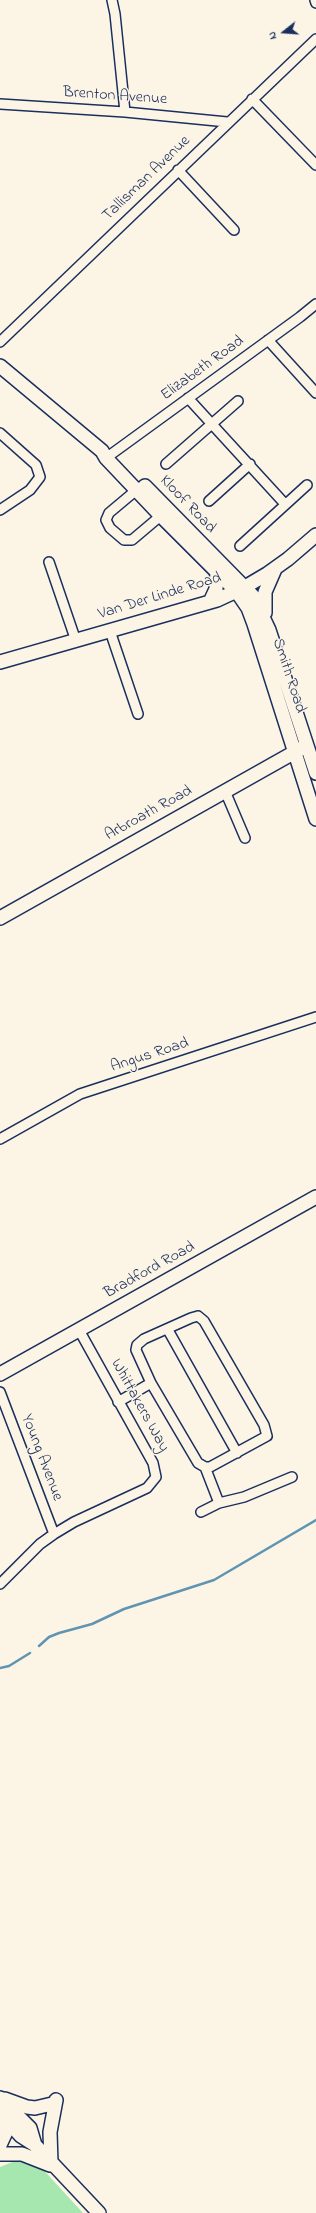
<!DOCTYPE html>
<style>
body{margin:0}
#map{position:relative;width:316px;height:2213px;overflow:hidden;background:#fcf5e5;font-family:"Indie Flower",sans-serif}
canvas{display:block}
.north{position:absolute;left:264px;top:12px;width:40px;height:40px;-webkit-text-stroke:3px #fcf5e5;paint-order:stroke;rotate:253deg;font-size:11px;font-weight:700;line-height:16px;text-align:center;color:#1b2f5e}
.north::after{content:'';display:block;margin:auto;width:14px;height:18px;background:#1b2f5e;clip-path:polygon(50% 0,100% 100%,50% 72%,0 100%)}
</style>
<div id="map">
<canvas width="316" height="2213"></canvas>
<div class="north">N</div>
</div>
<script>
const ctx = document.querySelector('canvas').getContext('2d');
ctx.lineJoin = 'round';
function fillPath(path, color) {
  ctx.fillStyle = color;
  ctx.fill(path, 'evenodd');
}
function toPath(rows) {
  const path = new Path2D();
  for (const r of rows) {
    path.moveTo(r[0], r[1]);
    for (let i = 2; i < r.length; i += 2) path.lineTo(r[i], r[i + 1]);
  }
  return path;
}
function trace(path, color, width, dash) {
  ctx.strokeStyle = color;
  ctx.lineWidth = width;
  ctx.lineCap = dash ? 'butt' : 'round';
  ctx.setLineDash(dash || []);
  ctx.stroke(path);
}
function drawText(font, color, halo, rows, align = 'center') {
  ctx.font = font + ' "Indie Flower",sans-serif';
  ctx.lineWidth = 3;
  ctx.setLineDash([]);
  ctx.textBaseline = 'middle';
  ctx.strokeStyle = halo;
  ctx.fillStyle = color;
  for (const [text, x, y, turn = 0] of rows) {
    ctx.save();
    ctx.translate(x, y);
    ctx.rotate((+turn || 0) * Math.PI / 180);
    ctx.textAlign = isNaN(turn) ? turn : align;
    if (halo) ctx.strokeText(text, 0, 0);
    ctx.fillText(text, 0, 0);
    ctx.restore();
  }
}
const green = toPath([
 [20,2159,37,2163,83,2213,0,2213,0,2167]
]);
const stream = toPath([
 [39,1646,49,1637,59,1633,92,1624,124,1609,214,1580,316,1520],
 [0,1668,9,1666,30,1653]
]);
const street = toPath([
 [112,0,115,14,125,112],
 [315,0,316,3],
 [252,99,316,165],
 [0,104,125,112,227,122],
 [178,170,234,230],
 [268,340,316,393],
 [0,342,316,39],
 [188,398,285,504],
 [0,433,36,465,40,477,30,490,0,510],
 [106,458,300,317,316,304],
 [166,464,238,401],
 [140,487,109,513,106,520,110,528,124,540,132,540,164,513],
 [209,501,250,464],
 [240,546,307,485],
 [49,562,76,641],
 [110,631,138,714],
 [225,791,245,838],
 [0,1139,80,1094,316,1017],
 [198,1316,204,1321,264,1425,267,1436,210,1467,205,1467,198,1463,151,1383,136,1350,137,1345,144,1339,191,1318,198,1316],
 [168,1330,237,1453],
 [0,1392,54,1534],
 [118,1402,151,1383],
 [205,1467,219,1503],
 [201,1512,219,1503,244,1497,292,1477],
 [0,1584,40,1544,54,1534,74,1522,147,1488,156,1477,153,1463,79,1330]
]);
const secondary = toPath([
 [0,366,102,451,106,458,161,516,237,592,248,608,254,624,316,819],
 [145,486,253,596,269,630,316,773],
 [210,602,216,589,217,572],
 [265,613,265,592,275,569],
 [0,662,217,600,245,587,267,574,288,559,316,535],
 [0,918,302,748],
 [0,1374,316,1197],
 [0,2098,30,2128,35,2145],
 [5,2099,27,2107,35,2108,52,2104],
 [0,2113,21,2136,35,2145,99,2213],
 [0,2145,6,2132,4,2118],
 [0,2154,22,2154,50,2165],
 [51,2163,50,2132,56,2100]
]);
const streetNames = [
 ["Brenton Avenue",115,97,4],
 ["Tallisman Avenue",147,179,-44],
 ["Elizabeth Road",203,369,-36],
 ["Kloof Road",187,505,46],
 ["Van Der Linde Road",160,597,-17],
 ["Smith Road",288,676,72],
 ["Arbroath Road",149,814,-29],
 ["Angus Road",150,1056,-18],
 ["Bradford Road",150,1271,-29],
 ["Whittakers Way",139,1406,61],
 ["Young Avenue",41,1458,69]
];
fillPath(green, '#a6e7af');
trace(stream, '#5f95b3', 2.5);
trace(street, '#1b2f5e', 12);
trace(secondary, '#1b2f5e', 16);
trace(street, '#fcf5e5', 9);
trace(secondary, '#fcf5e5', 13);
drawText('16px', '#1b2f5e', '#fcf5e5', streetNames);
</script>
